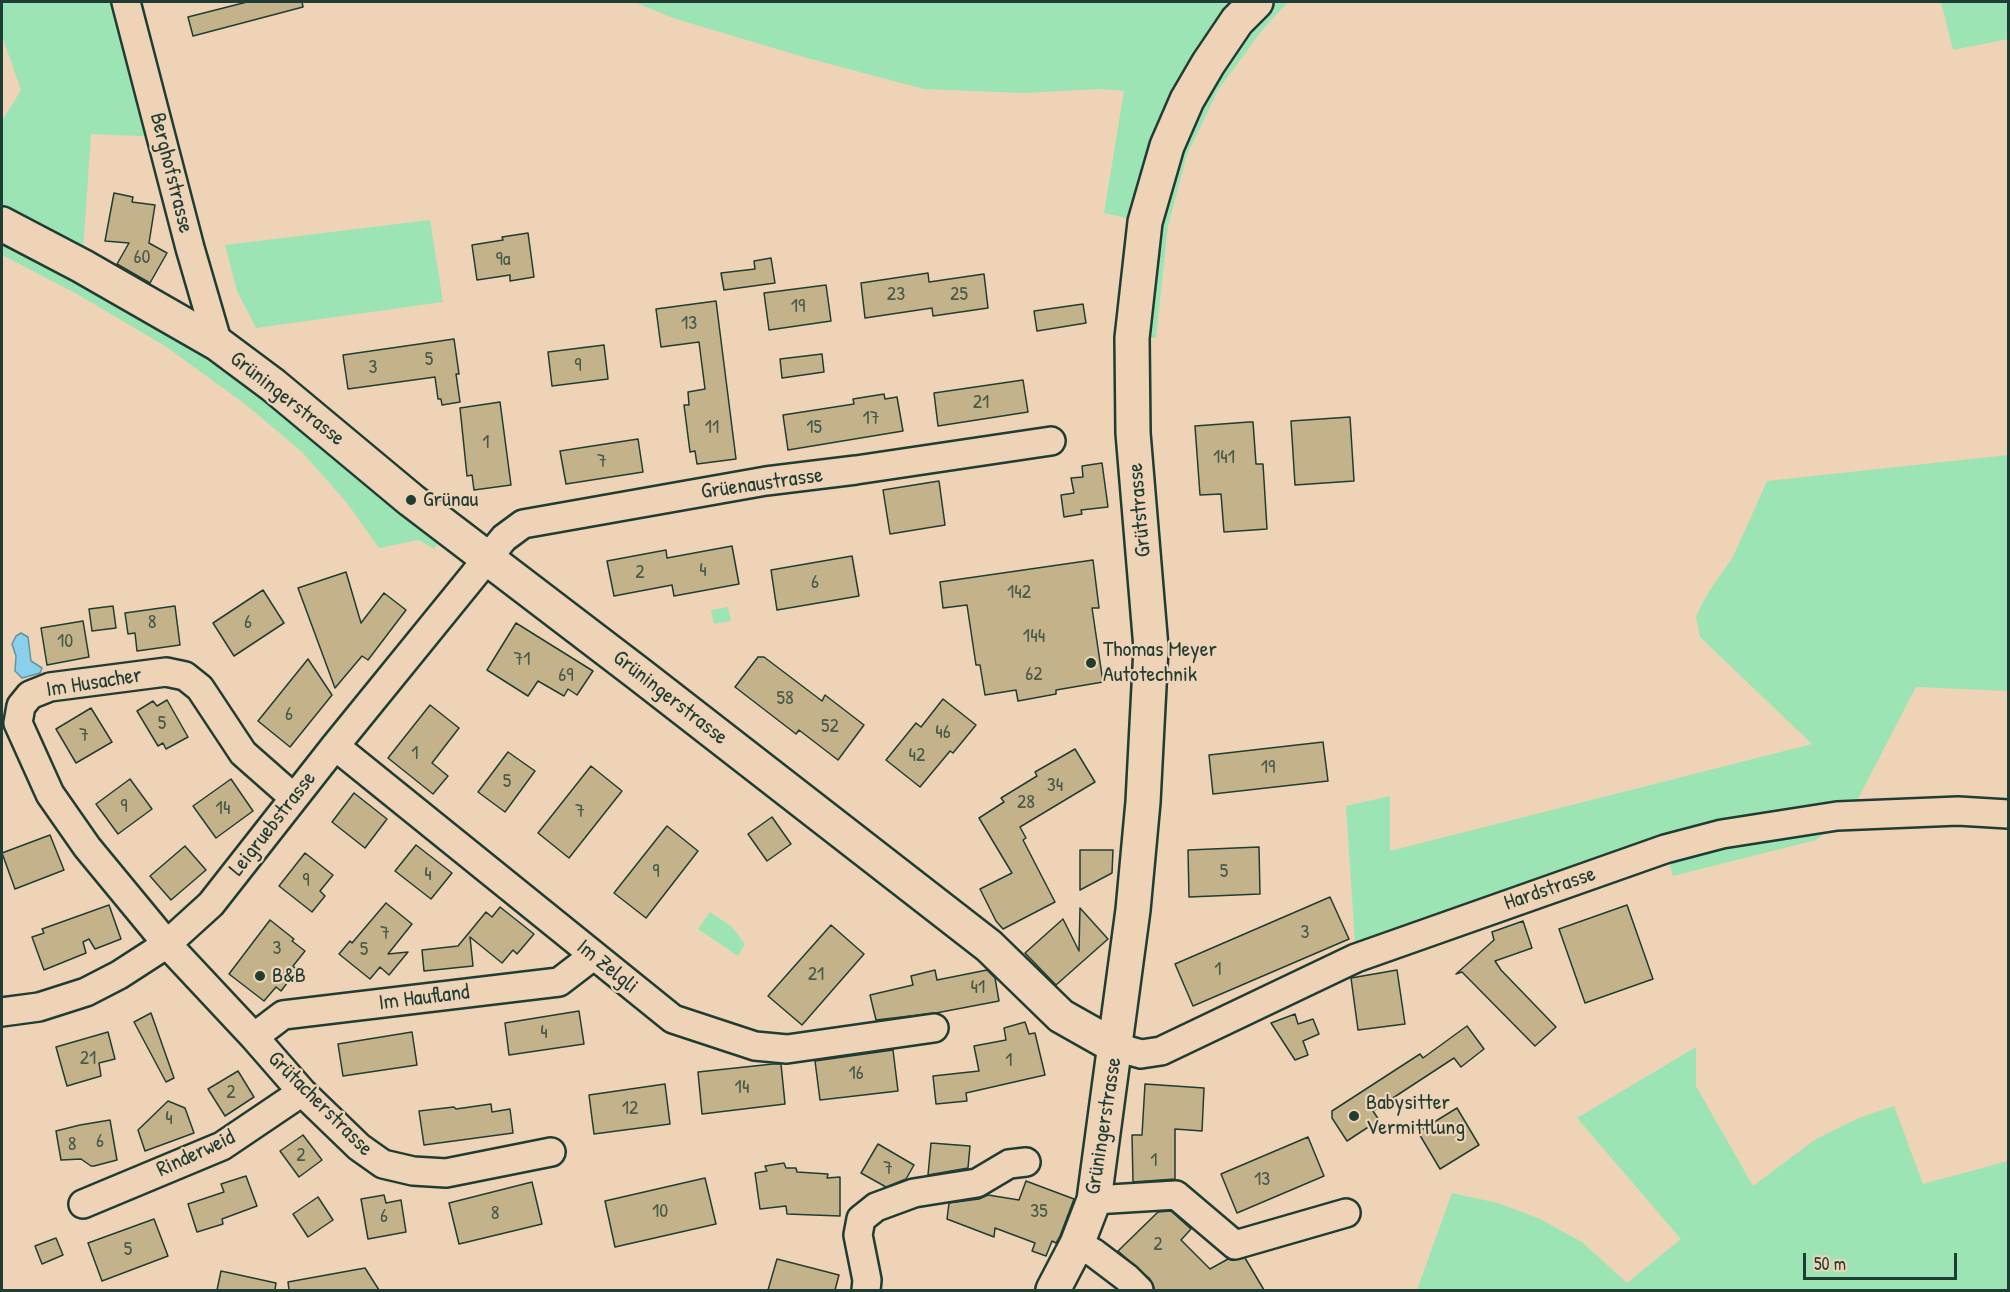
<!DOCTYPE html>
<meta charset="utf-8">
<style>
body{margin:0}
#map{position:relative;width:2010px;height:1292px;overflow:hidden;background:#efd3b6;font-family:"Patrick Hand",sans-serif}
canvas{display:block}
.frame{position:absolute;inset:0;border:3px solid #1f3d34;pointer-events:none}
.scale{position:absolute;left:1803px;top:1253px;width:154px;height:27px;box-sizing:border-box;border:3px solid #1f3d34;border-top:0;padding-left:8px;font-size:18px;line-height:21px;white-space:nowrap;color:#1f3d34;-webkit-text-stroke:4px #efd3b6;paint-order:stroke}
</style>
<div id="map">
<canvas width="2010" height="1292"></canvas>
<div class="frame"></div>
<div class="scale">50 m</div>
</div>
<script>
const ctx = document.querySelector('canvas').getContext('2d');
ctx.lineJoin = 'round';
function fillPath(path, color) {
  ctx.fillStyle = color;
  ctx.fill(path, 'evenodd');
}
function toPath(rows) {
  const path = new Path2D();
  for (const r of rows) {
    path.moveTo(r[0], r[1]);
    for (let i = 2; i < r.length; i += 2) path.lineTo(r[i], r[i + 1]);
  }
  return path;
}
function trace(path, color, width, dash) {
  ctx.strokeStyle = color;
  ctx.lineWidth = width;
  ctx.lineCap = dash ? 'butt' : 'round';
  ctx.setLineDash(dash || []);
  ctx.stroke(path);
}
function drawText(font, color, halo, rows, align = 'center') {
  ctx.font = font + ' "Patrick Hand",sans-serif';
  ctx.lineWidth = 4.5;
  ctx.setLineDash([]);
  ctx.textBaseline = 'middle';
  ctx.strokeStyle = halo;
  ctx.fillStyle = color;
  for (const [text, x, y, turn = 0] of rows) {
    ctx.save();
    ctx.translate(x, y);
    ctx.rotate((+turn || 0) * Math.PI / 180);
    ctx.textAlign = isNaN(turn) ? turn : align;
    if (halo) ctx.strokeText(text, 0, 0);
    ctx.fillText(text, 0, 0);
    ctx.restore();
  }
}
const green = toPath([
 [2,2,126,2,162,137,91,134,82,266,450,529,434,549,419,540,379,548,347,503,302,452,245,404,165,346,77,294,2,255,2,121,21,90,2,36],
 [634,2,1288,2,1263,29,1218,90,1187,155,1168,226,1156,338,1132,338,1145,222,1104,213,1124,91,1101,89,1022,93,924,89,807,58,676,19],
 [1941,2,2008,2,2008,39,1953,50],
 [430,220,443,302,256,328,237,291,225,245],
 [2008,455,2008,691,1916,687,1849,816,1816,840,1673,876,1665,849,1356,958,1346,806,1390,796,1390,851,1812,744,1700,637,1696,616,1708,593,1733,557,1767,481],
 [728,607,731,621,714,624,711,610],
 [710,912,732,927,745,944,738,956,698,929],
 [1696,1047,1696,1086,1753,1186,1816,1139,1859,1118,1894,1106,1923,1184,2008,1161,2008,1290,1417,1290,1452,1193,1498,1203,1540,1219,1582,1242,1627,1283,1681,1239,1577,1118]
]);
const water = toPath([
 [21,633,28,637,31,661,42,668,40,673,22,678,15,671,16,656,12,644,16,636,21,633]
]);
const building = toPath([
 [247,2,302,2,303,7,193,36,188,17,247,2],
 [114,193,133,197,132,202,155,205,149,243,167,253,150,283,117,264,129,243,105,241,114,193],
 [528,233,534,277,510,281,510,275,477,280,472,245,503,240,502,237,528,233],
 [771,258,775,283,724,290,721,273,755,269,754,261,771,258],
 [928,273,929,282,984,274,988,308,933,316,932,308,865,318,861,283,928,273],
 [826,285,831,321,769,330,764,293,826,285],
 [716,301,736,459,697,464,695,451,690,452,684,405,689,405,688,392,705,389,699,342,661,347,656,309,716,301],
 [1083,304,1086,323,1037,331,1034,311,1083,304],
 [454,339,459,374,456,374,460,402,442,405,441,399,438,399,435,377,348,389,343,355,454,339],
 [604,345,608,379,552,386,548,352,604,345],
 [822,354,824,372,782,378,780,359,822,354],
 [1023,380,1028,412,938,426,934,393,1023,380],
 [884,394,885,399,897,397,903,431,788,450,783,415,854,404,853,399,884,394],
 [500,402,511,485,474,490,472,475,467,476,460,408,500,402],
 [1350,417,1354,481,1295,485,1291,421,1350,417],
 [1249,422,1253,422,1256,464,1263,464,1267,529,1224,532,1221,494,1200,495,1195,426,1249,422],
 [638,439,643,472,566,484,560,451,638,439],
 [1102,463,1108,507,1081,510,1082,514,1064,517,1061,495,1074,493,1071,478,1083,477,1082,466,1102,463],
 [939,481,945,525,890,534,883,490,939,481],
 [732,546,739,584,674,596,672,585,614,596,607,561,666,550,667,558,732,546],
 [852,556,859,596,777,610,771,570,852,556],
 [1093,560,1099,608,1092,608,1103,682,1056,690,1056,694,1018,701,1016,690,985,695,980,665,976,665,967,605,943,608,940,582,1093,560],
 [346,572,361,623,384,593,406,610,368,660,362,656,335,688,298,588,346,572],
 [263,590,284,623,234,656,213,623,263,590],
 [113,606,116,628,92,631,89,609,113,606],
 [175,606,180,645,137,651,135,633,128,634,125,613,175,606],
 [83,621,89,657,47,665,41,628,83,621],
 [516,623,593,671,577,695,568,689,564,696,538,681,528,696,487,670,516,623],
 [758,657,764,657,822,701,825,695,864,725,838,760,799,730,796,734,735,687,758,657],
 [308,659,332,695,290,747,258,721,308,659],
 [943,699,976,725,953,753,950,751,920,787,886,760,916,723,921,727,943,699],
 [167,700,188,737,166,749,163,743,158,746,137,711,153,701,157,706,167,700],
 [430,705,459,728,432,763,448,776,433,794,388,758,430,705],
 [91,708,112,742,76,763,56,729,91,708],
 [1323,742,1328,781,1213,794,1209,755,1323,742],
 [1075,749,1095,782,1020,827,1026,838,1023,840,1055,902,1003,929,996,921,980,889,1012,873,979,818,1004,802,1001,798,1037,776,1035,772,1075,749],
 [508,752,535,771,505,812,478,792,508,752],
 [591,766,622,791,569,858,538,833,591,766],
 [130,779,152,809,118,834,96,804,130,779],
 [231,779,253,811,216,838,193,806,231,779],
 [354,793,387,819,365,848,332,822,354,793],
 [772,817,791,844,767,861,748,834,772,817],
 [667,826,698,851,646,918,614,893,667,826],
 [50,835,64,870,15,889,2,853,50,835],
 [416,845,452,873,431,899,395,871,416,845],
 [185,846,206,870,171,900,150,876,185,846],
 [1259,847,1260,894,1189,897,1188,850,1259,847],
 [1080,850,1113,850,1112,873,1080,890,1080,850],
 [305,853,333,875,320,891,325,896,312,912,279,886,305,853],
 [1330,897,1349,939,1193,1006,1175,964,1330,897],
 [386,903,412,924,388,954,408,952,389,975,380,967,370,979,339,954,350,941,352,943,386,903],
 [109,905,121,939,95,949,89,939,83,942,86,953,44,970,32,937,44,933,42,929,109,905],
 [1627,905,1653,979,1585,1003,1559,929,1627,905],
 [500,907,534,934,517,954,513,950,502,963,470,937,473,966,424,971,422,950,458,946,486,912,492,917,500,907],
 [1080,908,1108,939,1056,985,1025,953,1063,919,1079,951,1080,908],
 [270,920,294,939,292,941,305,951,293,966,297,970,281,991,276,987,264,1001,229,974,270,920],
 [1523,921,1532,948,1495,961,1501,970,1556,1027,1535,1046,1462,972,1456,974,1494,940,1492,932,1523,921],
 [831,925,864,954,802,1025,768,996,831,925],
 [935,970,937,980,987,970,995,978,999,1001,936,1013,876,1020,870,995,913,985,911,976,935,970],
 [1397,970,1405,1024,1358,1030,1351,978,1397,970],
 [579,1011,584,1044,509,1055,505,1023,579,1011],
 [151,1013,174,1078,166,1082,134,1022,151,1013],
 [1295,1014,1298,1024,1313,1019,1319,1034,1303,1041,1308,1055,1295,1060,1271,1023,1295,1014],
 [1025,1022,1029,1034,1035,1033,1045,1075,966,1093,967,1101,936,1104,933,1076,979,1071,974,1046,1006,1040,1004,1028,1025,1022],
 [1467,1026,1484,1049,1461,1067,1454,1058,1373,1111,1379,1120,1347,1141,1332,1118,1332,1111,1420,1054,1423,1058,1467,1026],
 [108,1032,115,1059,99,1063,101,1076,67,1086,56,1047,108,1032],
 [412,1032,417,1065,343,1076,338,1044,412,1032],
 [893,1050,898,1091,820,1100,815,1061,893,1050],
 [773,1064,781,1064,785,1104,702,1114,698,1072,773,1064],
 [238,1071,254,1097,225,1116,208,1089,238,1071],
 [665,1084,670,1124,594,1134,589,1095,665,1084],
 [1145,1084,1204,1088,1202,1131,1175,1129,1175,1179,1133,1182,1132,1135,1142,1135,1145,1084],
 [168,1101,185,1108,194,1133,145,1151,138,1130,168,1101],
 [491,1104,492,1112,510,1109,513,1133,424,1145,419,1111,454,1107,456,1109,491,1104],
 [1457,1108,1479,1145,1440,1169,1418,1132,1457,1108],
 [110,1120,117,1160,94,1166,91,1166,81,1159,61,1160,56,1131,80,1125,110,1120],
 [303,1135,322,1160,299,1177,280,1151,303,1135],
 [1308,1137,1324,1176,1237,1213,1221,1174,1308,1137],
 [931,1143,970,1146,968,1168,928,1175,931,1143],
 [878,1144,914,1165,906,1179,886,1187,861,1173,878,1144],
 [784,1163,786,1168,796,1168,797,1172,828,1174,827,1178,840,1177,840,1216,787,1214,786,1206,760,1209,755,1173,767,1171,765,1166,784,1163],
 [246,1176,257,1206,222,1219,223,1224,197,1232,188,1204,224,1192,221,1184,246,1176],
 [705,1178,716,1224,615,1247,605,1201,705,1178],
 [1026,1181,1074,1199,1060,1236,1056,1243,1052,1241,1046,1256,1032,1251,1035,1243,995,1228,994,1237,947,1219,949,1203,979,1199,988,1195,1019,1200,1026,1181],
 [532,1182,542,1224,459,1244,449,1203,532,1182],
 [384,1195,386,1203,401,1200,406,1232,368,1239,361,1199,384,1195],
 [318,1197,333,1220,308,1237,293,1214,318,1197],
 [1171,1211,1191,1229,1181,1240,1210,1269,1228,1259,1232,1260,1245,1258,1264,1290,1154,1290,1150,1279,1118,1251,1158,1212,1171,1211],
 [154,1219,168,1256,102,1281,88,1243,154,1219],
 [56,1238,63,1255,42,1264,35,1246,56,1238],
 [777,1259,839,1275,835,1290,768,1290,777,1259],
 [365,1268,379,1290,289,1290,288,1282,365,1268],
 [221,1271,276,1283,275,1290,217,1290,221,1271]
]);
const minor = toPath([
 [126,2,190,248,218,344],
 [335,746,673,1019,755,1046,787,1049,934,1028],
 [294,798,243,753,200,688,185,676,166,672,50,687,30,695,21,706,18,723,50,794,87,847,167,944,254,1037,302,1092,359,1147,383,1164,413,1171,446,1173,551,1152],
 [2,1012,39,1007,86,992,119,975,167,944,211,904,335,746,504,538,523,524,766,481,856,470,1051,441],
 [254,1037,283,1015,559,982,593,956],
 [1116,1047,1141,1054,1161,1051,1356,958,1665,849,1722,834,1837,816,1958,811,2008,814],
 [1094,1200,1176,1195,1235,1245,1346,1213],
 [83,1204,222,1146,302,1092],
 [1077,1244,1094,1253,1127,1278,1139,1290],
 [866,1290,867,1280,858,1235,861,1219,876,1207,914,1193,977,1183,1009,1164,1026,1162]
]);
const major = toPath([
 [2,224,82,266,218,344,273,385,411,500,639,674,989,946,1061,1016,1116,1047],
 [1053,1290,1077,1244,1094,1200,1133,910,1143,802,1151,648,1133,433,1132,338,1145,222,1167,146,1187,100,1208,64,1237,21,1256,2]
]);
const markers = [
 [411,500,6,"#1f3d34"],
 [1091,663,6,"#1f3d34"],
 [260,976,6,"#1f3d34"],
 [1354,1116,6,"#1f3d34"]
];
const numberNames = [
 ["60",142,258],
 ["9a",503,260],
 ["23",896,295],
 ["25",959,295],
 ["19",798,307],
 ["13",689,324],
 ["5",429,360],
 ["9",578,366],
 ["3",373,368],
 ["21",981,403],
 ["17",871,419],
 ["11",712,428],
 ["15",814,428],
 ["1",486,443],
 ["141",1224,458],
 ["7",602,462],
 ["4",703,571],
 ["2",640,573],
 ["6",815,583],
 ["142",1019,593],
 ["8",152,623],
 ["6",248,623],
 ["144",1034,637],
 ["10",65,642],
 ["71",522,660],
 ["62",1034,675],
 ["69",566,676],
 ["58",785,699],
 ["6",289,715],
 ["5",162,724],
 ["52",830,727],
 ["46",943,733],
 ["7",84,736],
 ["1",415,754],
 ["42",917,756],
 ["19",1268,768],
 ["5",507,782],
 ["34",1055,786],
 ["28",1026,803],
 ["9",124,807],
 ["14",223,809],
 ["7",580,812],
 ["9",656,872],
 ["5",1224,872],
 ["4",428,875],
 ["9",306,881],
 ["3",1305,933],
 ["7",385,934],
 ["3",277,949],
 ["5",364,950],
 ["1",1218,970],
 ["21",816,975],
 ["41",978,988],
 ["4",544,1033],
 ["21",88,1059],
 ["1",1009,1061],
 ["16",856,1074],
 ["14",742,1088],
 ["2",231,1093],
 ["12",630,1109],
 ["4",169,1119],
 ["6",100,1142],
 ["8",72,1145],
 ["2",301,1156],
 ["1",1154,1161],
 ["7",888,1169],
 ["13",1262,1180],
 ["10",660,1212],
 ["35",1039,1212],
 ["8",495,1214],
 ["6",384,1217],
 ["2",1158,1245],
 ["5",128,1250]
];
const streetNames = [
 ["Berghofstrasse",171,173,76],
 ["Grüningerstrasse",287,399,38],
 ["Grüenaustrasse",762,484,-8],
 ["Grütstrasse",1140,510,-95],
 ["Im Husacher",94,683,-9],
 ["Grüningerstrasse",670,698,38],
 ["Leigruebstrasse",273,824,-52],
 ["Hardstrasse",1550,889,-19],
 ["Im Zelgli",607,967,39],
 ["Im Haufland",424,998,-7],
 ["Grütacherstrasse",320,1104,45],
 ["Grüningerstrasse",1104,1126,-81],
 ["Rinderweid",196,1154,-25]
];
const poiNames = [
 ["Grünau",423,500],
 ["Thomas Meyer",1103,650],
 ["Autotechnik",1103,675],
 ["B&B",272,976],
 ["Babysitter",1366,1103],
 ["Vermittlung",1366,1128]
];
fillPath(green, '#9ce4b3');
fillPath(water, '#8acfeb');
trace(water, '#5f95a2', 1.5);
fillPath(building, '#c4b38a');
trace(building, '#1f3d34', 1.5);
trace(minor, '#1f3d34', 32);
trace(major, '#1f3d34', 38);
trace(minor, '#efd3b6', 27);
trace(major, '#efd3b6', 33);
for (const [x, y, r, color] of markers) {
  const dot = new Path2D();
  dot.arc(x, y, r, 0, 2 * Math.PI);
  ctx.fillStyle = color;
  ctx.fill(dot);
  trace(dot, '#efd3b6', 2);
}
drawText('20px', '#485a4a', null, numberNames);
drawText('22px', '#1f3d34', '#efd3b6', streetNames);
drawText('22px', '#1f3d34', '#efd3b6', poiNames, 'left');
</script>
